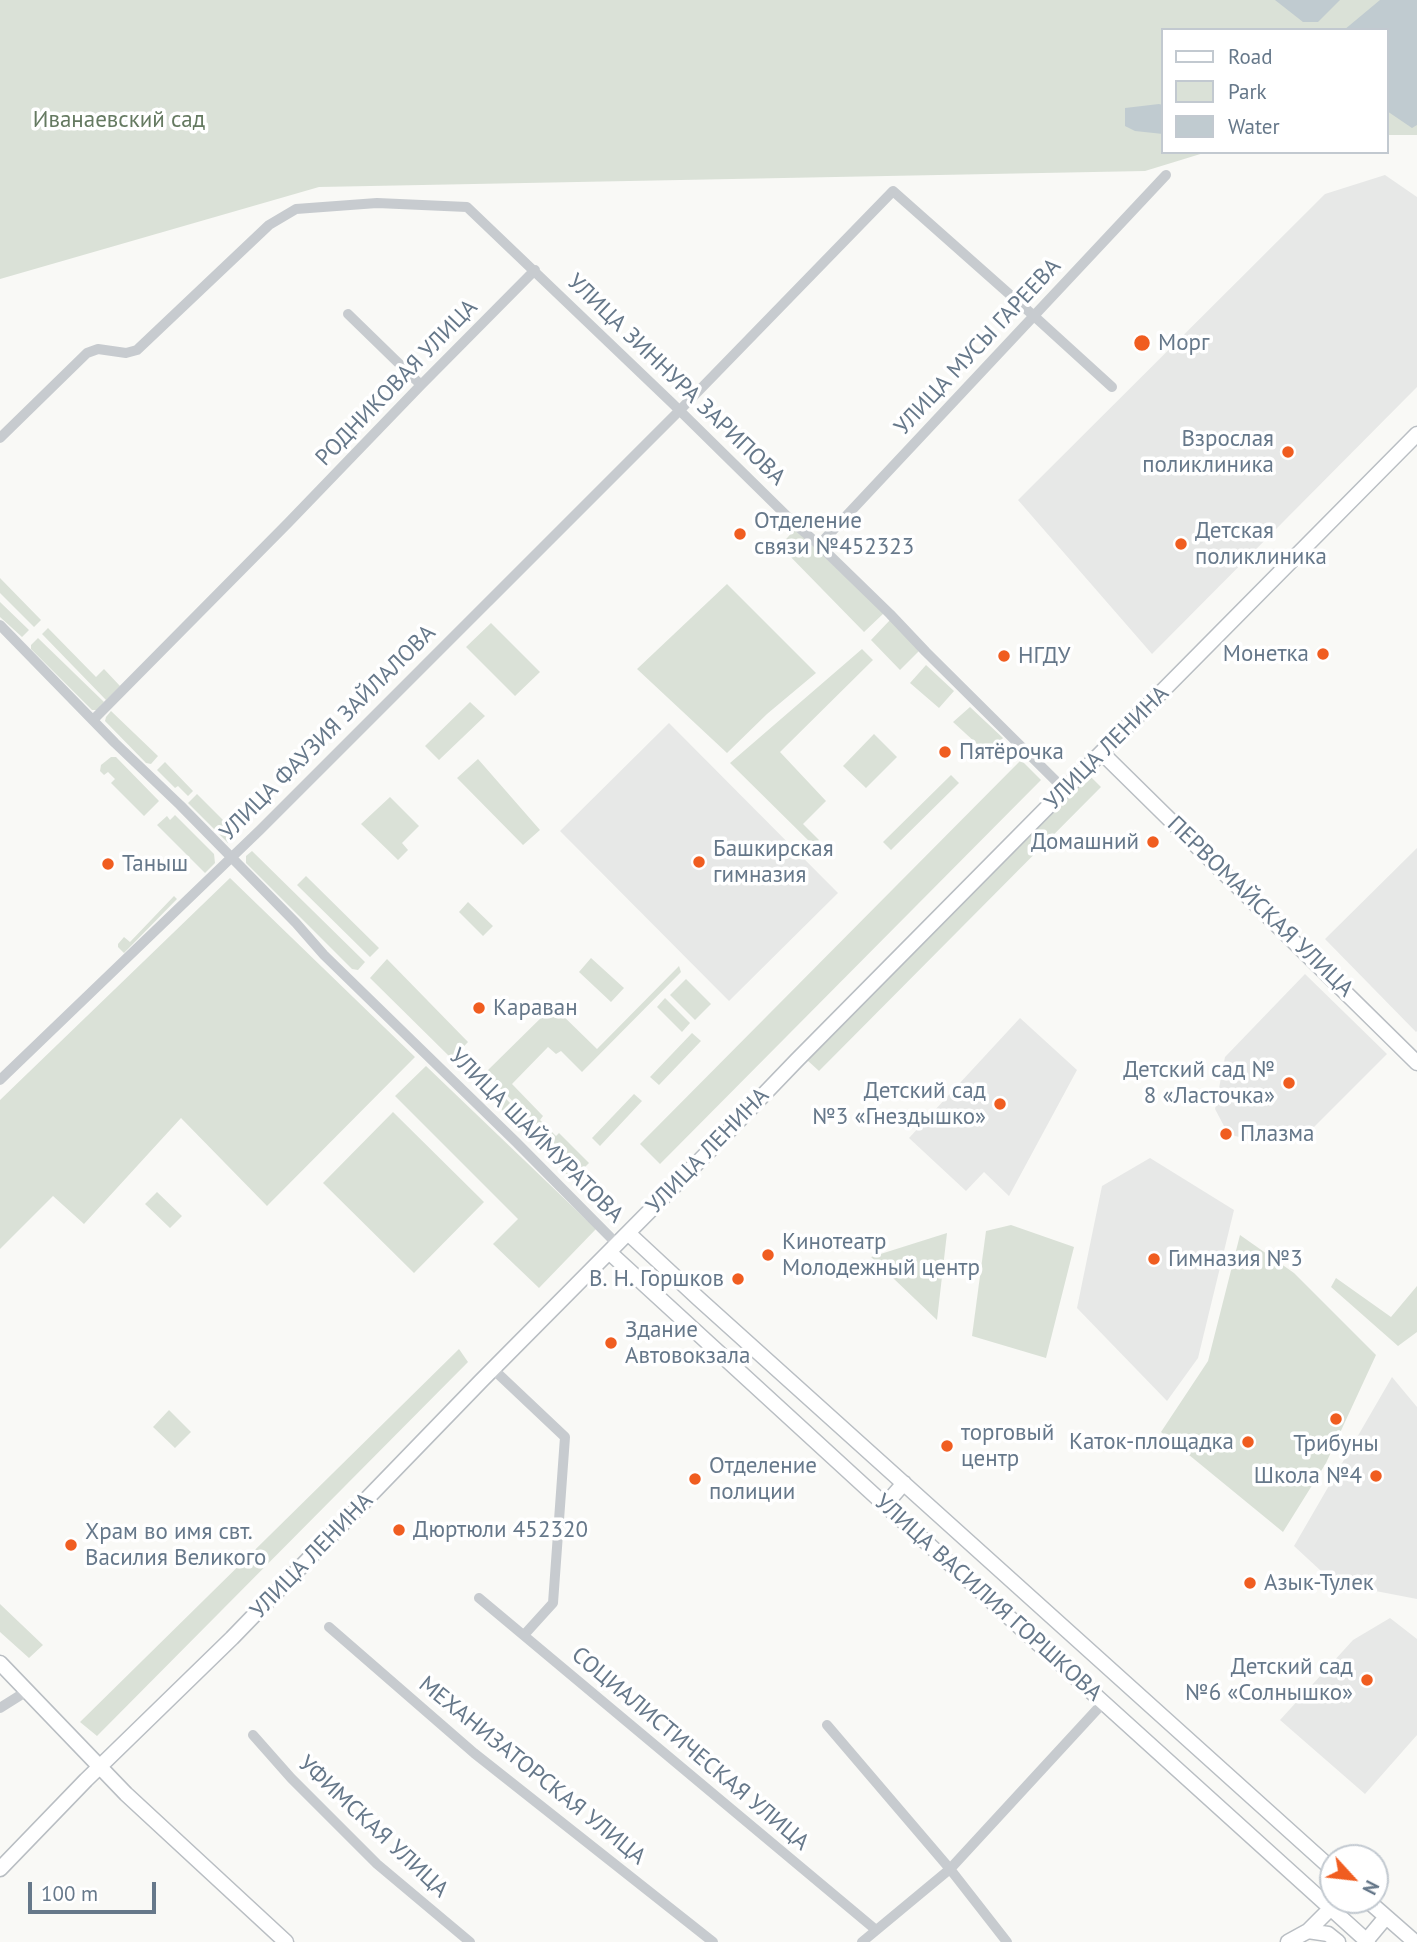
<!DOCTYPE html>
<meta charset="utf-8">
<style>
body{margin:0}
#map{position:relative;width:1417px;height:1942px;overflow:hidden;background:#f9f9f6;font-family:"PT Sans",sans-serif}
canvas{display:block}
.legend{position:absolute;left:1161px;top:28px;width:228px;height:126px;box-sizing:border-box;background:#fff;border:2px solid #c2c9d0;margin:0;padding:9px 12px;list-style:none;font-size:21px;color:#66788a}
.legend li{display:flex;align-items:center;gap:14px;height:35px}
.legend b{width:35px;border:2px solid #c2c9d0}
.north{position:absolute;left:1319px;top:1844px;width:70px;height:70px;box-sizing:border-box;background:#fff;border:2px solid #c2c9d0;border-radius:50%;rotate:117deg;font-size:19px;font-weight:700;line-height:28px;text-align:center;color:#66788a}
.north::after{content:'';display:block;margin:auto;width:24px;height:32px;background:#f05d20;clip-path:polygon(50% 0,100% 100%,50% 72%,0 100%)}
.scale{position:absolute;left:28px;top:1882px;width:128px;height:32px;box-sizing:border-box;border:4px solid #66788a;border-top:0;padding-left:9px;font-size:21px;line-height:24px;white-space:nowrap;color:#66788a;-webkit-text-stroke:5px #fff;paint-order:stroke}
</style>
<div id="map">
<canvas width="1417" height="1942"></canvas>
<ul class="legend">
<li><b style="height:9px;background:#fff"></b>Road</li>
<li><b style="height:19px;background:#dae1d7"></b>Park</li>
<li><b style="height:19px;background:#c0cbd0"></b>Water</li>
</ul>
<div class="north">N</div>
<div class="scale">100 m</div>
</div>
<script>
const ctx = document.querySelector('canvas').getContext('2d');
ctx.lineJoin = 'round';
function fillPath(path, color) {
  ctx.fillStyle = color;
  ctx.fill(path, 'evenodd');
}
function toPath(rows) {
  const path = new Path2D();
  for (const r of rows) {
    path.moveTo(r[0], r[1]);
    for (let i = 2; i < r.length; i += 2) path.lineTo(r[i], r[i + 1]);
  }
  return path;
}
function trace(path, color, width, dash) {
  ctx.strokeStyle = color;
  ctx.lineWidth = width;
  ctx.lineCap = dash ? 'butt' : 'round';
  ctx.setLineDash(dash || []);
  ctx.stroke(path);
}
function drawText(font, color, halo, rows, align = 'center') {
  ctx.font = font + ' "PT Sans",sans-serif';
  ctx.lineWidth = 7;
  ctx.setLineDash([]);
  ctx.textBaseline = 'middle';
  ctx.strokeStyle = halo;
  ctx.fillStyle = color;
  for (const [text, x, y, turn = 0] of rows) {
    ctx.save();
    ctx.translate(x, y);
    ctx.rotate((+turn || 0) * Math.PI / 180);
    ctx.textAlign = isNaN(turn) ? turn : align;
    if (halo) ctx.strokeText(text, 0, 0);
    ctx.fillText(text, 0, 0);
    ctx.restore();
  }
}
const built = toPath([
 [1385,175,1417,197,1417,387,1152,654,1018,500,1325,194],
 [669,723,838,893,729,1001,560,831],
 [1417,848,1417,1031,1416,1032,1325,939],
 [1305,974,1387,1054,1311,1130,1285,1143,1256,1141,1235,1136,1224,1126,1215,1109,1225,1057],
 [1020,1018,1077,1070,1009,1196,984,1172,966,1191,909,1138],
 [1150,1158,1234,1210,1198,1358,1167,1401,1077,1308,1102,1186],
 [1392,1377,1417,1407,1417,1599,1334,1583,1294,1546],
 [1390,1618,1417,1639,1417,1735,1365,1794,1280,1720,1353,1640]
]);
const green = toPath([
 [0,0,1417,0,1417,135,1387,135,1387,30,1163,30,1163,152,1207,152,1145,171,319,187,0,279],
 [795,529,884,613,864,632,780,546],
 [0,578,41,620,34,627,0,593],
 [727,584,816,673,767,714,727,753,637,669],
 [0,602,29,630,22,637,0,617],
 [890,620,920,650,900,670,871,640],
 [491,623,540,672,515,696,466,647],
 [48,628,96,677,104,669,120,686,106,700,42,634],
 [38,638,104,702,97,710,92,710,31,649,31,645],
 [862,649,873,660,780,752,826,801,803,824,819,840,814,846,730,763],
 [926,665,954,691,939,708,910,683],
 [470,702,485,716,439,760,425,746],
 [970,707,1003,738,988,754,953,722],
 [111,711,158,756,151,764,146,763,105,721,106,717],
 [874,734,897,757,866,788,843,766],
 [111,757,116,757,159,801,144,816,111,783,115,779,108,772,104,775,100,771,101,765],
 [478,759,540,830,523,845,457,778],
 [1021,760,1041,780,660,1164,640,1144],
 [165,762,193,791,188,796,178,786,175,788,157,770],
 [951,775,959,783,891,850,883,842],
 [1090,776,1101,787,819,1071,807,1060],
 [197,794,237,834,228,843,188,803],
 [390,797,419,826,402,843,408,850,398,860,361,824],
 [175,815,214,854,215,863,205,873,157,825,167,816,170,820],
 [252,851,365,962,358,970,352,969,246,863,246,856],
 [306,876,379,948,370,957,297,885],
 [230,878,415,1057,267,1206,181,1118,84,1224,53,1196,0,1249,0,1100],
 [174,896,177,899,124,953,118,947,118,944,124,937,130,942],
 [468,902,493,926,483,936,459,912],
 [591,958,624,988,611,1002,579,972],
 [387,959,468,1042,452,1059,370,978],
 [679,966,681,972,582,1072,561,1051,556,1054,548,1047,512,1084,543,1116,540,1120,556,1136,559,1133,589,1163,581,1171,485,1073,553,1006,597,1049],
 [686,979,711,1004,695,1020,670,995],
 [665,998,690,1023,682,1032,657,1007],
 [692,1033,701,1041,659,1085,650,1077],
 [426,1066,596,1229,539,1288,493,1244,518,1219,395,1096],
 [477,1069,585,1180,579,1187,469,1077],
 [634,1094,642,1101,600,1146,592,1138],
 [393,1112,484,1202,414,1273,323,1183],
 [157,1192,182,1216,170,1228,145,1204],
 [1011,1225,1074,1247,1046,1358,972,1336,986,1231],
 [947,1233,937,1320,871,1257],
 [1240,1235,1294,1273,1376,1355,1326,1463,1283,1532,1161,1432,1208,1361],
 [1336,1278,1391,1317,1417,1286,1417,1332,1398,1346,1331,1287],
 [459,1349,468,1362,97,1736,80,1722],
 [169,1410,191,1432,175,1448,153,1427],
 [0,1604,43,1645,29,1658,0,1632]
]);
const water = toPath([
 [1275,0,1340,0,1318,22,1303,22],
 [1380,0,1417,0,1417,125,1412,128,1387,111,1387,30,1344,30],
 [1159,104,1163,105,1163,134,1135,131,1125,126,1125,108]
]);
const street = toPath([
 [348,314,421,385],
 [0,438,87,353,98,349,126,353,137,350,269,225,296,209,377,203,467,207,672,403,794,523,819,545,890,614,926,652,1065,790],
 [819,545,1166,175],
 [0,625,115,743,180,805,296,923,324,955,516,1142,617,1244],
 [93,720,288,523,421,385,535,270],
 [0,1080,260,830,680,410,893,191,1034,316,1112,387],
 [493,1369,565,1437,553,1603,524,1635],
 [479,1598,876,1930],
 [329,1627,474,1753,713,1942],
 [0,1708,27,1691],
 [827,1725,950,1869,1007,1942],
 [253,1735,291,1778,377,1864,470,1942],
 [862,1942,950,1869,1103,1703]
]);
const secondary = toPath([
 [1102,753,1417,1063],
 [628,1233,699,1299,1333,1870],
 [609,1252,885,1505,1368,1942],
 [885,1505,904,1483],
 [0,1663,126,1794,286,1942],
 [0,1869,86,1780,232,1638,481,1381,721,1139,797,1060,1417,434],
 [1367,1900,1415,1942],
 [1308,1931,1330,1909],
 [1366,1941,1386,1917],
 [1288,1942,1308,1931,1328,1934,1338,1942]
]);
const markers = [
 [1142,343,9,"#f05d20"],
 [1288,452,7,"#f05d20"],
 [740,534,7,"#f05d20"],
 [1181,544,7,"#f05d20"],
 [1323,654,7,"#f05d20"],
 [1004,656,7,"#f05d20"],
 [945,752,7,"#f05d20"],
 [1153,842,7,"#f05d20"],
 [699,862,7,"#f05d20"],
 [108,864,7,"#f05d20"],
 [479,1008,7,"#f05d20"],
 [1289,1083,7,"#f05d20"],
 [1000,1104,7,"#f05d20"],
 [1226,1134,7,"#f05d20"],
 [768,1255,7,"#f05d20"],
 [1154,1259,7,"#f05d20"],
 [738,1279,7,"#f05d20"],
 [611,1343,7,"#f05d20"],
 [1336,1419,7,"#f05d20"],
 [1248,1442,7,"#f05d20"],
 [947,1446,7,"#f05d20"],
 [1376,1476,7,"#f05d20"],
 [695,1479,7,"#f05d20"],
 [399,1530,7,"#f05d20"],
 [71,1545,7,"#f05d20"],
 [1250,1583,7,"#f05d20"],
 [1367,1680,7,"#f05d20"]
];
const parkNames = [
 ["Иванаевский сад",119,120]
];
const poiNames = [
 ["Морг",1158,343],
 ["Взрослая",1274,439,"right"],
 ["поликлиника",1274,465,"right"],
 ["Отделение",754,521],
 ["связи №452323",754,547],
 ["Детская",1195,531],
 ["поликлиника",1195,557],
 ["Монетка",1309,654,"right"],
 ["НГДУ",1018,656],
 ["Пятёрочка",959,752],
 ["Домашний",1139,842,"right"],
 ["Башкирская",713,849],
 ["гимназия",713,875],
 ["Таныш",122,864],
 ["Караван",493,1008],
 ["Детский сад №",1275,1070,"right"],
 ["8 «Ласточка»",1275,1096,"right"],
 ["Детский сад",986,1091,"right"],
 ["№3 «Гнездышко»",986,1117,"right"],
 ["Плазма",1240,1134],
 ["Кинотеатр",782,1242],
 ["Молодежный центр",782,1268],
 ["Гимназия №3",1168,1259],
 ["В. Н. Горшков",724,1279,"right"],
 ["Здание",625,1330],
 ["Автовокзала",625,1356],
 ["торговый",961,1433],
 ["центр",961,1459],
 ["Каток-площадка",1234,1442,"right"],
 ["Трибуны",1336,1444,"center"],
 ["Отделение",709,1466],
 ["полиции",709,1492],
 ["Школа №4",1362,1476,"right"],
 ["Дюртюли 452320",413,1530],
 ["Храм во имя свт.",85,1532],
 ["Василия Великого",85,1558],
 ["Азык-Тулек",1264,1583],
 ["Детский сад",1353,1667,"right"],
 ["№6 «Солнышко»",1353,1693,"right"]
];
const streetNames = [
 ["УЛИЦА МУСЫ ГАРЕЕВА",978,347,-47],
 ["УЛИЦА ЗИННУРА ЗАРИПОВА",676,380,44],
 ["РОДНИКОВАЯ УЛИЦА",397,383,-46],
 ["УЛИЦА ФАУЗИЯ ЗАЙЛАЛОВА",328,733,-45],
 ["УЛИЦА ЛЕНИНА",1107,748,-45],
 ["ПЕРВОМАЙСКАЯ УЛИЦА",1260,907,44],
 ["УЛИЦА ШАЙМУРАТОВА",536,1136,45],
 ["УЛИЦА ЛЕНИНА",708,1151,-46],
 ["УЛИЦА ЛЕНИНА",312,1556,-46],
 ["УЛИЦА ВАСИЛИЯ ГОРШКОВА",988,1598,42],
 ["СОЦИАЛИСТИЧЕСКАЯ УЛИЦА",690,1749,40],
 ["МЕХАНИЗАТОРСКАЯ УЛИЦА",532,1771,39],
 ["УФИМСКАЯ УЛИЦА",373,1827,43]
];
fillPath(built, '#e7e8e7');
fillPath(green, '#dae1d7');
fillPath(water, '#c0cbd0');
trace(secondary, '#b9bec3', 17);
trace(street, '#c7cbcf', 10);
trace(secondary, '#fff', 14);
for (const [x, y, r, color] of markers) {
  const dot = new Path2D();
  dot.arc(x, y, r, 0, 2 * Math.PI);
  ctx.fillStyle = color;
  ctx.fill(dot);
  trace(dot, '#fff', 2.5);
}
drawText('23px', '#657a61', '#fff', parkNames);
drawText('23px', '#66788a', '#fff', poiNames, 'left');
drawText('23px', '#66788a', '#fff', streetNames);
</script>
